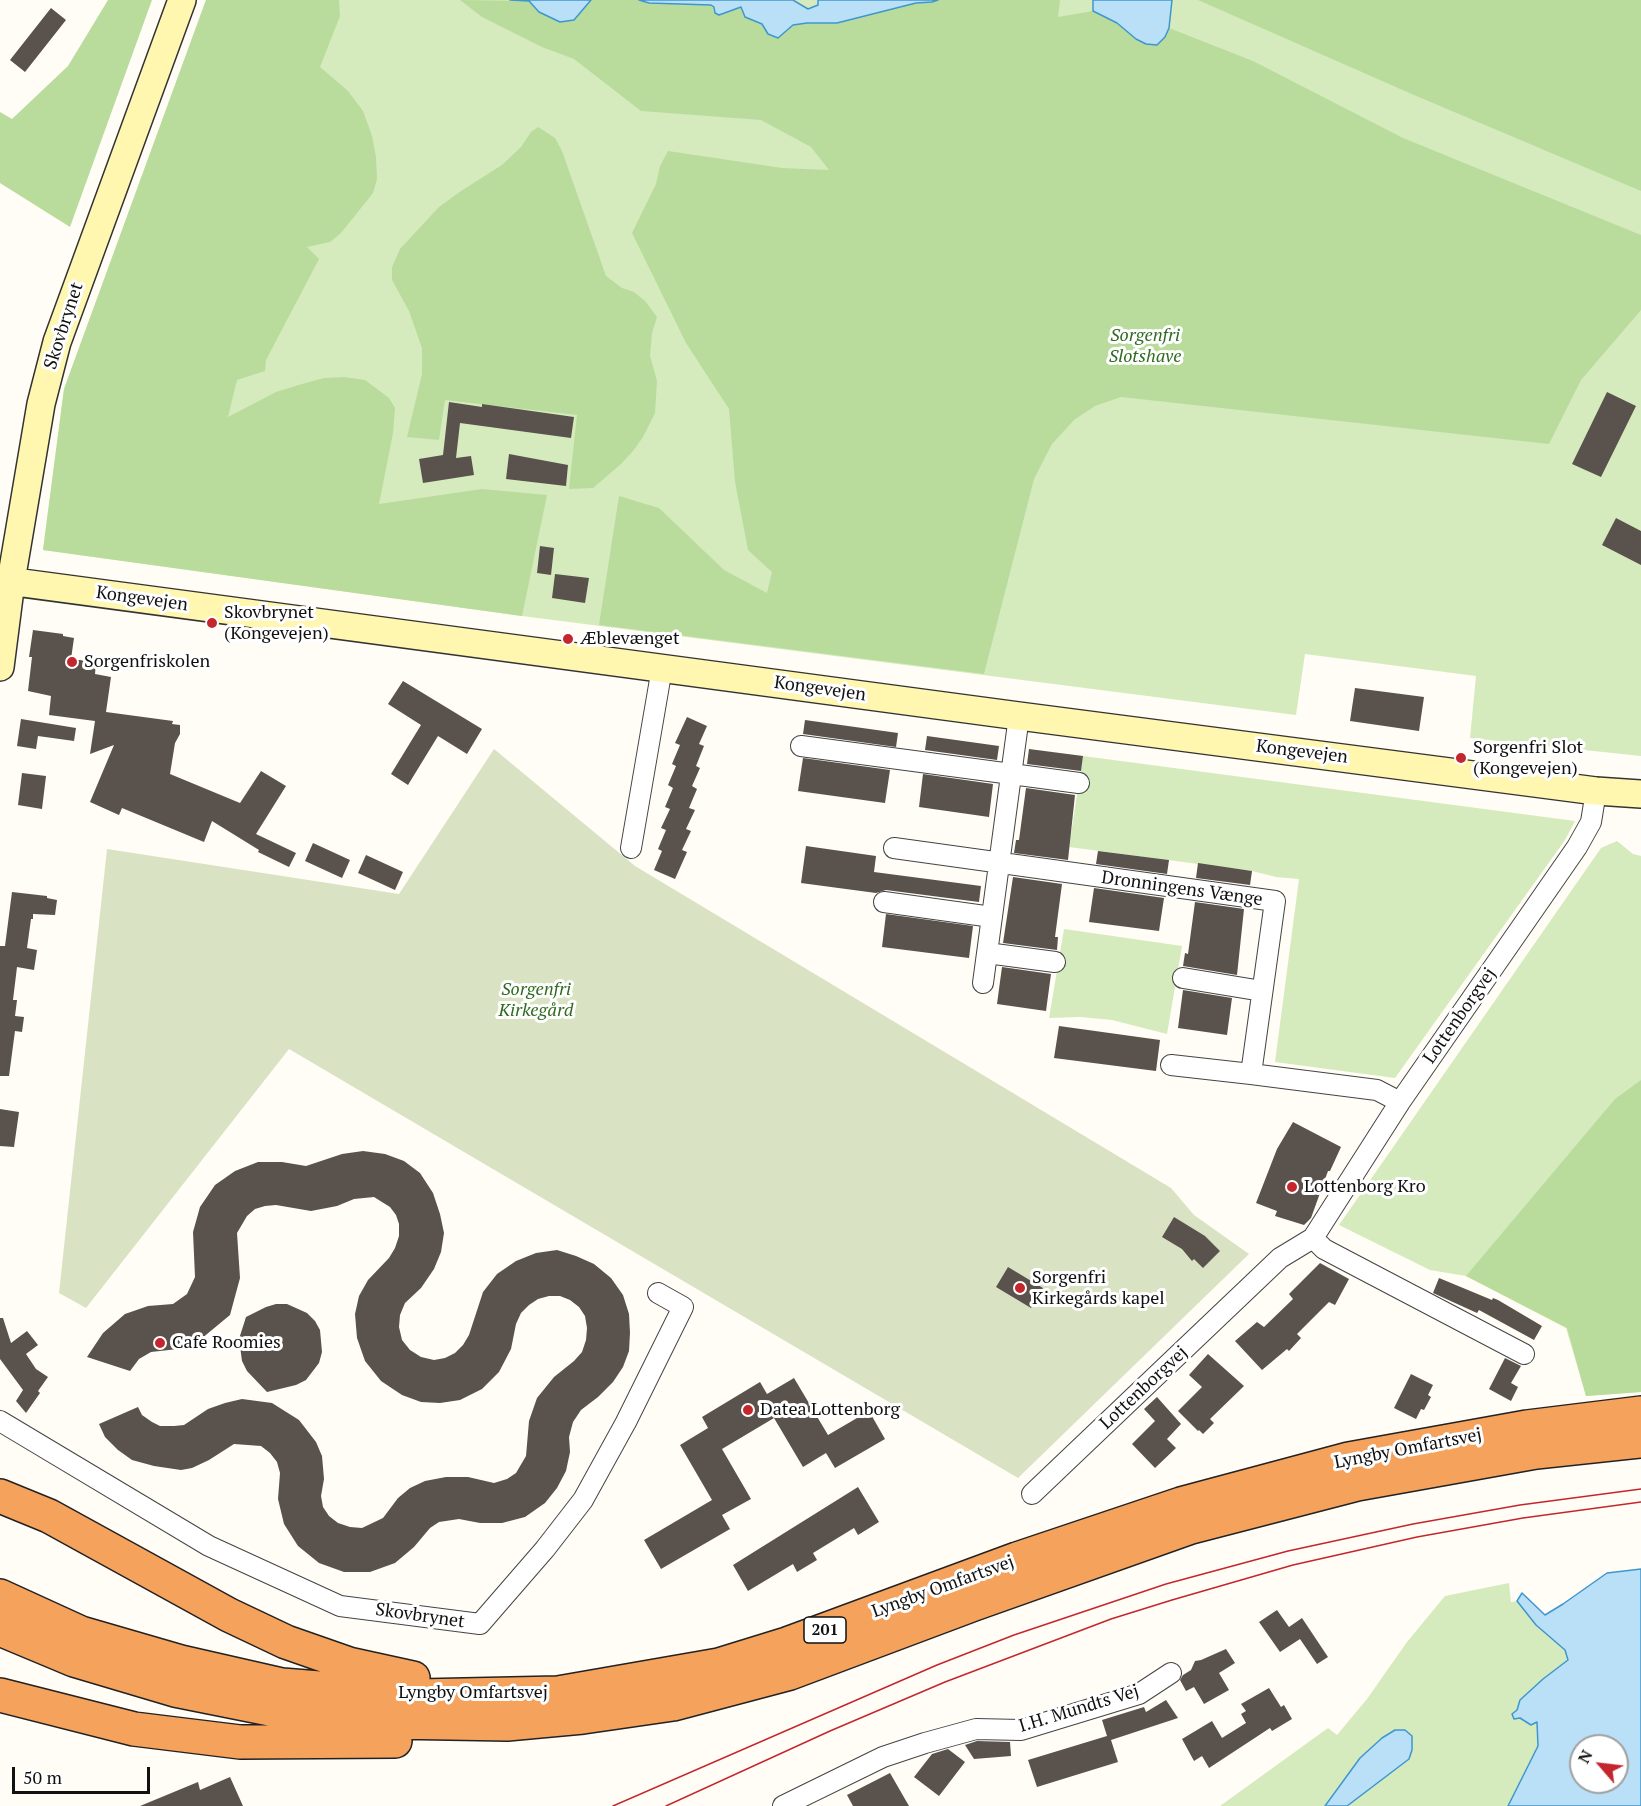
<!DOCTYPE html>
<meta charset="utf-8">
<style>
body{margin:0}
#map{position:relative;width:1641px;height:1806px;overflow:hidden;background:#fffdf5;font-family:"PT Serif",serif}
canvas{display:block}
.north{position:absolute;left:1569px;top:1734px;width:60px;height:60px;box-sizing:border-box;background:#fff;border:2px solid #a0a0a0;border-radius:50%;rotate:298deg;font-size:16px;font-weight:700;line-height:24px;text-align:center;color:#111}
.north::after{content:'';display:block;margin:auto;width:21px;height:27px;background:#c4262e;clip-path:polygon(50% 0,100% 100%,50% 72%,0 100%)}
.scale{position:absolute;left:12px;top:1767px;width:138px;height:27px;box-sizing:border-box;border:3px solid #111;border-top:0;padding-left:8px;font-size:18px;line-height:21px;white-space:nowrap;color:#111;-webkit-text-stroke:4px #fff;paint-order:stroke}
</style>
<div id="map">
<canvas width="1641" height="1806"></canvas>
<div class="north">N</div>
<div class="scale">50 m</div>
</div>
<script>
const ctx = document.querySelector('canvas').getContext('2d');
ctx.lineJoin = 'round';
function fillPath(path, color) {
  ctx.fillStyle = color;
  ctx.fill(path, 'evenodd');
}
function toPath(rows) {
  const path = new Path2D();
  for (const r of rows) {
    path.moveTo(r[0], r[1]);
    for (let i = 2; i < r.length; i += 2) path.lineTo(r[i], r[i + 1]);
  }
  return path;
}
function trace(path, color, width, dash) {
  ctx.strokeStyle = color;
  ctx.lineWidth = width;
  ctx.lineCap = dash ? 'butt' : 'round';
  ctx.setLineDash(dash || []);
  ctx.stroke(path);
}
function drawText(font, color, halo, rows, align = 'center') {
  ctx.font = font + ' "PT Serif",serif';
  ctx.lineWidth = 6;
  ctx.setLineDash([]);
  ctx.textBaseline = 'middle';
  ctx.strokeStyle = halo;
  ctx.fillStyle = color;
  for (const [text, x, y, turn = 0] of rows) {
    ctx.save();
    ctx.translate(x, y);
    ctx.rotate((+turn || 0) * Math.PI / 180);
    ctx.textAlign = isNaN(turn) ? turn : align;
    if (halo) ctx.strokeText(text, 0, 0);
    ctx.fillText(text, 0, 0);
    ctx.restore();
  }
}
const green = toPath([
 [206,0,1641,0,1641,756,1470,738,1476,676,1305,654,1296,715,522,616,43,550,64,389],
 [1083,756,1575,821,1565,840,1395,1078,1275,1062,1299,879,1276,877,1252,871,1069,847],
 [1617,841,1633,854,1641,856,1641,1392,1586,1396,1566,1328,1466,1276,1430,1270,1339,1225,1601,848],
 [1064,929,1182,946,1167,1034,1112,1020,1080,1017,1049,1018],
 [1509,1583,1511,1602,1517,1601,1536,1625,1565,1650,1568,1660,1557,1668,1520,1718,1530,1725,1537,1721,1538,1746,1508,1806,1347,1806,1409,1759,1412,1736,1405,1730,1395,1730,1360,1758,1325,1806,1220,1806,1328,1728,1337,1735,1367,1699,1407,1642,1445,1596]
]);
const forest = toPath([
 [108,0,152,0,70,227,0,183,0,112,12,119,68,66],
 [206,0,339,0,340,16,320,67,348,91,363,111,372,136,376,157,377,179,373,193,341,233,330,242,307,247,319,259,266,360,265,371,237,380,228,417,276,392,302,384,324,378,344,377,365,380,389,398,395,408,393,433,379,504,482,489,547,495,522,616,43,550,64,389],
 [460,0,529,1,539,12,574,20,591,0,639,0,649,3,739,6,742,8,744,16,762,24,768,34,781,36,792,25,807,23,837,23,916,3,932,2,938,0,1060,0,1058,17,1093,11,1117,23,1136,39,1165,37,1169,28,1253,61,1403,138,1641,235,1641,310,1581,380,1549,444,1121,397,1095,406,1074,420,1052,444,1034,479,984,674,599,625,619,496,659,508,724,570,767,593,772,572,748,550,735,482,729,409,686,343,632,233,656,184,660,166,668,151,782,168,829,170,811,147,761,120,641,111,574,59,542,47,482,17],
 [1198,0,1641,0,1641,191,1414,95],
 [538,127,555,138,562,151,606,276,622,288,634,292,645,301,657,317,652,333,650,356,657,381,655,413,643,437,633,451,621,464,593,488,569,489,577,415,445,400,439,440,407,437,422,374,422,348,409,311,392,280,392,267,400,249,439,207,461,191,502,165,521,147,531,132],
 [1641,1080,1641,1392,1586,1396,1567,1328,1466,1276,1615,1099]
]);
const cemetery = toPath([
 [494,749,635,866,1171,1188,1194,1215,1249,1254,1018,1478,289,1049,86,1308,59,1293,107,849,399,894]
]);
const water = toPath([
 [510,0,591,0,574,20,560,22,539,12,529,1,510,0],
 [639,0,793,0,808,9,818,5,818,0,938,0,932,2,916,3,837,23,807,23,793,25,778,38,768,34,762,24,745,17,741,7,719,15,715,13,714,7,711,5,649,3,639,0],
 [1093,0,1172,0,1169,28,1165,37,1157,45,1146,44,1136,39,1117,23,1093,11,1093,0],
 [1641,1569,1641,1806,1508,1806,1538,1746,1537,1722,1531,1725,1520,1718,1514,1719,1512,1714,1517,1710,1520,1700,1543,1679,1568,1660,1565,1650,1536,1625,1517,1601,1522,1593,1545,1615,1563,1604,1607,1573,1641,1569],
 [1581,1746,1617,1746,1617,1782,1581,1782,1581,1746],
 [1395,1730,1405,1730,1412,1736,1412,1750,1409,1759,1347,1806,1325,1806,1360,1758,1382,1738,1395,1730]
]);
const building = toPath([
 [51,8,66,20,25,72,10,60],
 [1607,392,1636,406,1601,477,1572,464],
 [449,402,482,407,482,404,574,417,571,438,460,423,456,458,471,456,474,475,423,483,419,459,443,455],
 [509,454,568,465,566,486,506,479],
 [1616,518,1641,531,1641,565,1602,545],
 [540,546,554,548,551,575,537,573],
 [555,574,589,578,585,603,552,598],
 [33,630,63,634,63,636,74,638,71,659,96,662,95,674,111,677,106,712,173,721,172,724,180,725,180,734,175,743,170,774,240,803,261,771,286,786,256,834,296,853,289,867,258,852,259,850,212,821,204,842,122,808,119,815,90,802,114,745,90,754,95,721,49,715,51,696,28,691,32,657,29,657],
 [403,681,482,729,467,754,438,736,408,785,391,774,421,725,388,704],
 [1355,688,1424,697,1419,731,1350,721],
 [687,717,707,726,699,744,704,746,696,766,700,768,692,786,697,789,689,808,695,810,686,829,691,831,682,850,687,852,675,879,654,870,662,851,658,849,666,830,661,828,670,809,665,807,673,788,668,785,676,766,672,764,680,745,675,743],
 [21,719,76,728,74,741,38,736,36,749,17,746],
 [805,720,898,733,896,747,803,734],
 [927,736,999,746,997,760,925,750],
 [1029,749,1083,756,1081,771,1027,764],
 [803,758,890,770,885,803,798,791],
 [22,773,46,776,42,809,18,805],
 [923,774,993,784,989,817,919,807],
 [1026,788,1075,795,1068,860,1014,853,1016,840,1019,840],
 [313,843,350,860,342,878,305,861],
 [806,846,876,856,874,872,981,886,979,902,886,890,876,893,801,883],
 [1098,851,1169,860,1167,874,1096,864],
 [366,855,403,872,395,890,358,873],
 [1198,863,1252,871,1250,885,1196,878],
 [1013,877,1062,884,1055,937,1058,937,1057,950,1003,943],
 [1094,888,1164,898,1159,931,1089,922],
 [12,892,47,896,47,898,57,900,55,915,33,914,33,919,31,919,27,948,37,950,34,970,17,967,13,1000,17,1000,15,1016,24,1017,22,1032,15,1031,9,1076,0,1076,0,946,5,946],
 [1195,902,1244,909,1237,975,1183,966,1185,953,1188,954],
 [886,914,973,926,969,958,882,947],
 [1002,967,1051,974,1046,1011,997,1004],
 [1183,990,1232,998,1227,1035,1178,1028],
 [1059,1026,1160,1040,1156,1071,1054,1058],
 [0,1109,19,1112,14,1147,0,1146],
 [1293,1122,1341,1147,1330,1171,1328,1171,1311,1218,1304,1225,1275,1216,1277,1211,1256,1203,1277,1149],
 [363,1151,385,1154,404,1161,420,1173,433,1193,440,1214,444,1233,441,1252,434,1269,421,1288,405,1303,400,1315,399,1327,402,1340,410,1350,421,1357,434,1360,445,1358,455,1353,463,1345,469,1335,483,1292,497,1274,516,1261,536,1253,557,1250,576,1256,594,1264,611,1278,623,1295,629,1314,630,1333,629,1351,623,1367,613,1382,598,1397,581,1410,573,1422,569,1437,570,1452,566,1471,557,1488,545,1503,525,1517,502,1523,480,1523,459,1519,439,1522,430,1528,414,1547,395,1563,370,1572,344,1572,319,1563,298,1546,284,1524,278,1499,280,1473,277,1462,270,1453,261,1446,234,1444,209,1460,192,1468,181,1470,154,1466,132,1460,118,1450,105,1437,99,1424,138,1407,142,1415,152,1422,160,1426,174,1426,184,1425,208,1409,225,1403,242,1399,272,1403,299,1420,316,1442,322,1456,324,1479,321,1496,323,1507,329,1516,338,1523,350,1527,362,1528,383,1518,398,1498,410,1488,425,1481,446,1477,468,1477,494,1483,507,1479,516,1473,526,1456,529,1421,537,1398,554,1377,574,1361,582,1352,586,1340,587,1328,585,1316,579,1307,570,1300,560,1296,549,1296,538,1299,529,1305,521,1313,516,1324,511,1349,499,1372,482,1389,460,1400,440,1403,421,1402,402,1395,381,1381,365,1361,357,1338,355,1314,359,1296,368,1280,389,1258,395,1248,399,1236,399,1224,396,1215,390,1207,374,1197,354,1199,337,1206,311,1211,276,1205,265,1206,255,1209,247,1216,237,1233,240,1278,230,1315,201,1339,178,1349,151,1352,139,1359,130,1371,87,1357,103,1333,125,1314,148,1306,173,1304,187,1294,195,1277,193,1232,200,1207,215,1185,235,1171,258,1162,282,1162,306,1166,342,1154],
 [1174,1217,1205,1236,1220,1251,1203,1268,1194,1259,1192,1261,1182,1249,1162,1237],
 [1320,1263,1349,1279,1335,1305,1329,1302,1297,1334,1301,1338,1289,1351,1287,1349,1262,1370,1235,1341,1257,1322,1264,1327,1293,1299,1289,1294],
 [1008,1267,1043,1288,1031,1308,996,1287],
 [1439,1278,1492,1300,1493,1298,1498,1300,1542,1326,1534,1340,1479,1310,1477,1313,1433,1293],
 [276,1304,287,1304,307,1313,315,1321,320,1330,322,1352,319,1363,306,1380,296,1385,267,1392,247,1371,242,1361,239,1339,246,1317,266,1307],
 [0,1318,3,1318,11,1343,27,1331,38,1345,26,1354,36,1369,48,1377,38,1391,40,1393,26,1413,16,1401,23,1390,0,1359],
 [1208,1354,1244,1386,1210,1419,1214,1423,1203,1434,1199,1430,1198,1431,1178,1411,1202,1387,1189,1375],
 [1505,1358,1521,1366,1511,1383,1518,1387,1511,1401,1489,1389],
 [1411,1374,1433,1385,1428,1395,1431,1397,1424,1410,1421,1409,1416,1419,1394,1408],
 [794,1378,828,1435,869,1411,885,1439,835,1468,826,1453,803,1467,774,1418,722,1449,751,1499,722,1515,730,1529,661,1569,644,1540,712,1500,680,1445,708,1428,702,1417,760,1382,767,1394],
 [1157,1397,1181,1424,1167,1439,1176,1448,1155,1468,1132,1444,1155,1421,1144,1409],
 [858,1487,879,1522,858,1535,854,1528,813,1553,817,1560,797,1572,793,1564,748,1591,733,1565],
 [1277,1610,1289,1627,1302,1618,1328,1657,1317,1664,1300,1639,1280,1652,1259,1622],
 [1226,1649,1235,1663,1219,1673,1229,1690,1204,1704,1194,1687,1186,1691,1180,1680,1183,1675,1191,1670,1195,1661,1201,1660],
 [1269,1688,1281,1707,1284,1705,1292,1719,1272,1731,1270,1728,1209,1768,1202,1756,1194,1761,1182,1739,1212,1721,1222,1738,1246,1723,1241,1714,1246,1711,1241,1704],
 [1166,1700,1178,1718,1111,1740,1118,1762,1037,1787,1028,1760,1107,1736,1102,1720,1144,1707,1146,1712],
 [977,1741,1010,1742,1011,1756,974,1759,965,1745],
 [948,1749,965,1762,939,1796,914,1777,932,1754],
 [890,1773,909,1806,853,1806,847,1795],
 [230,1777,243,1806,140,1806,198,1782,200,1790]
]);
const street = toPath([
 [801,746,1079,783],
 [631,848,662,668],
 [894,848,1275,901,1251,1074,1377,1090,1400,1102],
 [884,902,992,917],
 [987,953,1055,962],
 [1183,978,1262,991],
 [983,983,1019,716],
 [1171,1065,1251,1074],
 [1313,1238,1324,1249,1524,1354],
 [0,1421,209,1546,340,1606,480,1624,545,1549,583,1500,626,1422,683,1307,658,1293],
 [1032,1494,1280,1258,1313,1238,1400,1102,1577,847,1591,822,1596,791],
 [783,1806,883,1757,925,1743,976,1729,1021,1730,1139,1694,1171,1673]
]);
const secondary = toPath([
 [0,580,1019,716,1596,791,1641,794],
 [0,667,11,581,41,404,57,342,182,0]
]);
const highway = toPath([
 [0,1496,49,1516,229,1615,286,1642,349,1664,413,1678],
 [0,1596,81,1633,181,1662,282,1685,418,1696,558,1693,719,1665,787,1644,1017,1559,1181,1504,1349,1459,1527,1427,1641,1413],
 [0,1629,74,1660,175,1690,280,1711,392,1722,507,1724,583,1717,673,1704,790,1673,974,1604,1191,1527,1357,1484,1536,1452,1641,1441],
 [0,1695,134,1729,240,1742,395,1741]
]);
const tram = toPath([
 [613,1806,937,1665,1014,1635,1166,1584,1288,1551,1413,1524,1520,1505,1641,1489],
 [666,1806,830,1731,945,1682,1111,1619,1172,1600,1293,1565,1417,1537,1523,1518,1641,1502]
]);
const markers = [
 [212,623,6,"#c4262e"],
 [568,639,6,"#c4262e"],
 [72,662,6,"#c4262e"],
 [1461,758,6,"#c4262e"],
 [1292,1187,6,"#c4262e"],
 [1020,1288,6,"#c4262e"],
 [160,1343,6,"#c4262e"],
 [748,1410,6,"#c4262e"]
];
const shields = [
 [825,1630,42]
];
const shieldNames = [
 ["201",825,1630]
];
const streetNames = [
 ["Skovbrynet",64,326,-72],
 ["Kongevejen",142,599,8],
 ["Kongevejen",820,689,8],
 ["Kongevejen",1302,752,7],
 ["Dronningens Vænge",1182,889,8],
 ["Lottenborgvej",1460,1016,-55],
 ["Lottenborgvej",1144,1388,-43],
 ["Lyngby Omfartsvej",1408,1449,-11],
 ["Lyngby Omfartsvej",943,1587,-20],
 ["Skovbrynet",420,1616,8],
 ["Lyngby Omfartsvej",473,1693],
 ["I.H. Mundts Vej",1079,1709,-17]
];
const parkNames = [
 ["Sorgenfri",1145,336],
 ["Slotshave",1145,357],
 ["Sorgenfri",536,990],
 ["Kirkegård",536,1011]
];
const poiNames = [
 ["Skovbrynet",224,613],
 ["(Kongevejen)",224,634],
 ["Æblevænget",580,639],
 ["Sorgenfriskolen",84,662],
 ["Sorgenfri Slot",1473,748],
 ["(Kongevejen)",1473,769],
 ["Lottenborg Kro",1304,1187],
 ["Sorgenfri",1032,1278],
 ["Kirkegårds kapel",1032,1299],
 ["Cafe Roomies",172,1343],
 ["Datea Lottenborg",760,1410]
];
fillPath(green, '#d5ebbd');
fillPath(forest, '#b9dc9c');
fillPath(cemetery, '#d9e3c4');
fillPath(water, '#b9e0f7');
trace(water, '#3f96cf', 1.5);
fillPath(building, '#5a524d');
trace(street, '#444', 22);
trace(secondary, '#333', 30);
trace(highway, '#222', 36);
trace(street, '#fff', 20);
trace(secondary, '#fff6b0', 27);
trace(highway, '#f5a25d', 33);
trace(tram, '#c4262e', 1.5);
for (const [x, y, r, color] of markers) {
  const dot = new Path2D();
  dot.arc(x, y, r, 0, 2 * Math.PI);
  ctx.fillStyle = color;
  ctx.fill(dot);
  trace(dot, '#fff', 2);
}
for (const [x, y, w] of shields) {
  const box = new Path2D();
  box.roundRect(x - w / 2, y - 13, w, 26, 4.5);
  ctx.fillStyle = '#fff';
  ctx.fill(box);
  trace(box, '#111', 1.5);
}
drawText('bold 16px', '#111', null, shieldNames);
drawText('18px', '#111', '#fff', streetNames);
drawText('italic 18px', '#2f6b1f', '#fff', parkNames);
drawText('18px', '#111', '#fff', poiNames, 'left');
</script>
